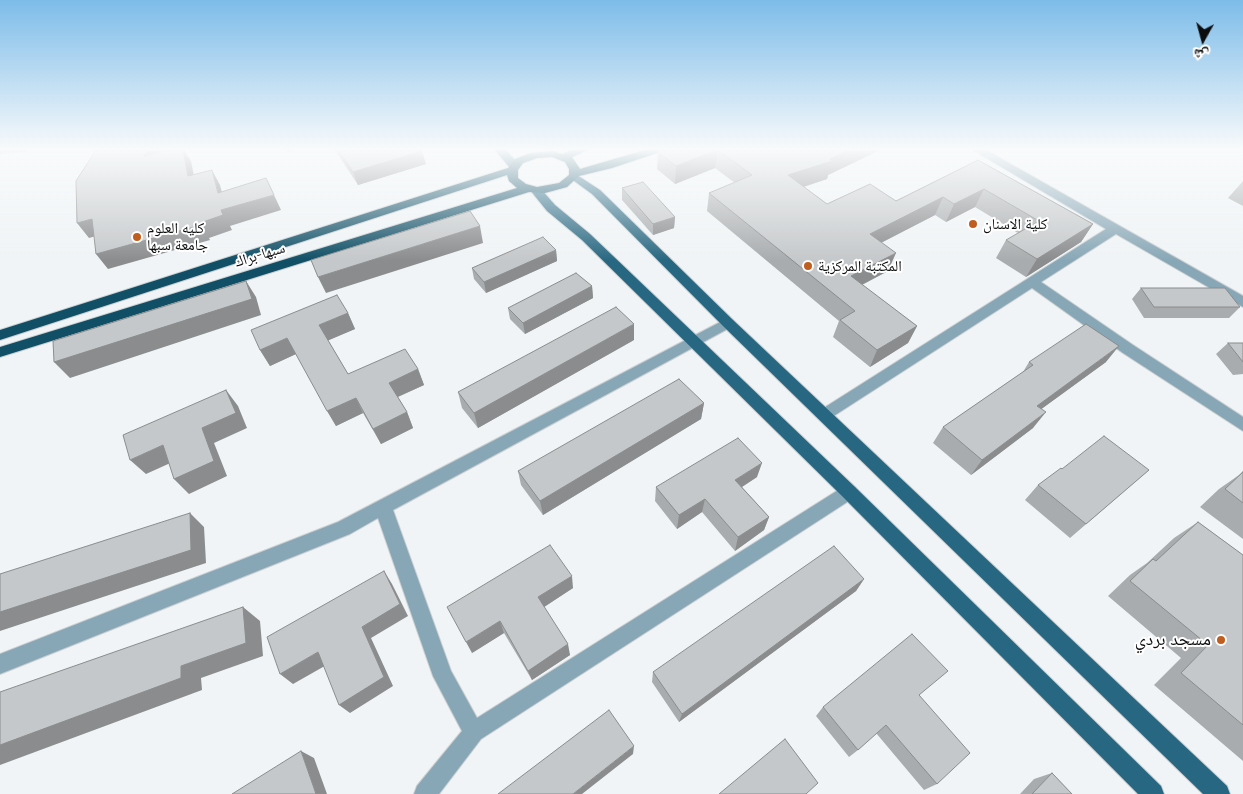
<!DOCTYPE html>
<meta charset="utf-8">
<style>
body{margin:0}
#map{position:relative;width:1243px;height:794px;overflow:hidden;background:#f0f4f6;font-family:Quicksand,"Noto Naskh Arabic",sans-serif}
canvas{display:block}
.north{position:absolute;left:1178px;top:15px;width:50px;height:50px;-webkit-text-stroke:4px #fff;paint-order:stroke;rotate:187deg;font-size:14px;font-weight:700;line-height:20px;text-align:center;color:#0b0c0d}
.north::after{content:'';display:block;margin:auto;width:18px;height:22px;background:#0b0c0d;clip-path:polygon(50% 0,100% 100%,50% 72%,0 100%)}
</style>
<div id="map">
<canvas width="1243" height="794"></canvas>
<div class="north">ش</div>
</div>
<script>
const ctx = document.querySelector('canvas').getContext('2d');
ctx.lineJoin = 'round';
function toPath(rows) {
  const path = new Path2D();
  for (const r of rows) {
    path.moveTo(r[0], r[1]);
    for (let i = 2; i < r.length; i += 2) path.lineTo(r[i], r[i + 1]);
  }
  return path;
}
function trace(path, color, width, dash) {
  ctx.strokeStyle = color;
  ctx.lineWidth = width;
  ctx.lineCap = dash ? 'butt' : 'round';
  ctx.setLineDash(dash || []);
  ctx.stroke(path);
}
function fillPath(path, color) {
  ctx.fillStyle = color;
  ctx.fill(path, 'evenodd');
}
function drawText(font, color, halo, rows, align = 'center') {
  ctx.font = font + ' Quicksand,"Noto Naskh Arabic",sans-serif';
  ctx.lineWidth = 4;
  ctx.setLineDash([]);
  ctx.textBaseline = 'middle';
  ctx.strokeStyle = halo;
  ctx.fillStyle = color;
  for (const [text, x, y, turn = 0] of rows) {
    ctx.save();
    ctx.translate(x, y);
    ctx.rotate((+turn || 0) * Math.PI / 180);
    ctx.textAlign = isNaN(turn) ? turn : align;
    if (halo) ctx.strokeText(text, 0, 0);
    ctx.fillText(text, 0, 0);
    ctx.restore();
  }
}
const minor = toPath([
 [973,150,986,150,1243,296,1243,307,1116,234,1041,282,1133,345,1243,417,1243,431,1123,353,1032,288,829,419,824,421,819,419,816,415,819,411,1106,229,973,150],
 [728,318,733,320,735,323,733,326,393,510,451,671,477,718,843,487,849,485,855,487,857,492,855,497,481,739,439,794,414,794,417,786,462,731,433,676,378,518,350,534,0,674,0,654,338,522,728,318]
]);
const major = toPath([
 [495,150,506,150,520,166,518,168,510,168,495,150],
 [574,173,600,190,733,320,1227,786,1230,794,1203,794,723,326,592,194,570,178,568,176,574,173],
 [536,187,540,188,555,205,590,234,855,487,1161,786,1164,794,1138,794,843,497,582,240,547,211,530,190,536,187]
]);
const highway = toPath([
 [572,150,588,150,572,157,580,169,645,150,661,150,660,152,612,168,579,176,567,187,545,193,529,192,0,357,0,347,517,188,509,181,507,175,0,340,0,330,508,168,515,159,531,153,553,151,562,154,572,150],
 [552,157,565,162,569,169,569,175,559,183,537,187,526,184,518,178,518,170,523,163,537,158,552,157]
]);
const wall = toPath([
 [0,150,28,150,26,152,0,154],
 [335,150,421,150,426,164,358,185],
 [662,150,880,150,828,175,827,179,804,187,827,204,896,201,978,160,1093,224,1081,242,1026,277,996,258,1006,240,1018,233,975,207,946,222,935,215,881,243,888,271,862,285,917,326,908,343,870,367,833,337,839,321,707,211,709,193,735,183,715,168,675,184,657,169,658,152],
 [1243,181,1243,206,1228,198],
 [622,188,675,217,674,228,653,235,622,200],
 [556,250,557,261,486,293,474,279,472,268],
 [592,286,593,298,525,334,510,319,508,308],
 [1141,288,1240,307,1229,318,1144,318,1132,299],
 [348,313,355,329,328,340,348,374,418,369,424,385,398,397,407,412,413,428,381,444,363,413,336,426,296,354,270,366,260,350],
 [634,340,478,428,462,408,458,392],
 [1228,343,1243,343,1243,374,1233,375,1216,354],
 [1029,362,1106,362,1041,409,1033,428,971,475,933,443,943,427,1023,372],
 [704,403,701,419,543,515,521,485,518,471],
 [1149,470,1070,538,1025,500,1038,485],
 [1243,471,1243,539,1200,507,1219,489,1239,475],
 [757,477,742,487,769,517,764,530,735,551,702,512,677,529,655,501,656,487],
 [1198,522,1243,555,1243,761,1154,685,1181,658,1108,596,1130,575,1147,563,1174,538],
 [550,545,573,588,544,607,570,655,532,680,504,633,472,653],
 [864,579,856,591,679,722,652,682,653,672],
 [919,695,937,784,924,790,876,733,858,750,849,757,816,716,823,707],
 [1052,773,1072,794,1020,794,1034,779]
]);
const shadedWall = toPath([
 [148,150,165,150,154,170,144,156],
 [183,150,184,150,191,161,197,191,188,176],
 [286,150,294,150,287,152],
 [718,150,715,168,675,184,676,166],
 [849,150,880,150,828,175,827,179,784,193,788,175,830,159],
 [422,151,426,164,358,185,353,172],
 [212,170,220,185,226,208,218,193],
 [984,189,975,207,946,222,954,204],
 [274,195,281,210,230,226,232,230,209,238,210,240,108,269,96,254,200,223,221,210],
 [943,197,935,215,863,252,870,234],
 [675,217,674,228,653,235,653,224],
 [92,219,103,234,89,238,77,223],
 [1093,224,1081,242,1026,277,1037,259],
 [480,226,483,243,326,293,318,277],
 [556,250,557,261,486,293,484,282],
 [896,253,888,271,844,294,851,276],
 [246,281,256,297,261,315,70,378,54,362],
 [592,286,593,298,525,334,523,323],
 [348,313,355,329,327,341,319,325],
 [634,324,634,340,478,428,474,413],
 [917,326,908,343,870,367,877,350],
 [287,338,296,354,270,366,260,350],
 [1119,346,1106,362,1025,421,1037,406],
 [418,369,424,385,395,398,389,383],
 [226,390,238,406,247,428,214,443,227,476,189,494,174,479,202,428],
 [356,398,363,413,336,426,327,411],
 [704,403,701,419,543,515,540,501],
 [407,412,413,428,381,444,373,429],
 [1046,412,1033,428,971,475,982,460],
 [163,445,177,460,146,474,130,460],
 [762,463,757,477,731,494,735,480],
 [705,499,702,512,677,529,679,515],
 [190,513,204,527,206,563,0,631,0,612],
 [769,517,764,530,735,551,738,537],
 [384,571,392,584,408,616,371,638,393,686,350,713,339,705,362,627],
 [572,576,573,588,541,609,538,597],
 [864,579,856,591,679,722,682,714],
 [243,607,260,621,263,656,201,678,202,690,0,765,0,745,181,666],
 [500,621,504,633,472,653,466,642],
 [568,644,570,655,532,680,528,671],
 [318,652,330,663,293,684,280,674],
 [634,746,633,754,582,794,573,794],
 [301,751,314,758,327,794,316,794]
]);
const building = toPath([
 [96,150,148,150,144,156,168,150,183,150,188,176,212,170,218,193,266,178,274,195,221,210,223,215,200,223,201,225,96,254,92,219,77,223,76,181,96,150],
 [338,150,421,150,422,151,353,172,338,150],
 [662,150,717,150,676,166,658,152,662,150],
 [718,150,849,150,830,159,832,161,788,175,827,204,870,184,896,201,978,160,1093,224,1037,259,1006,240,1039,221,984,189,954,204,943,197,870,234,896,253,851,276,917,326,877,350,840,320,855,311,709,193,752,175,718,150],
 [643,182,675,217,653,224,622,188,643,182],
 [470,211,480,226,318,277,311,260,470,211],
 [543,237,556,250,484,282,472,268,543,237],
 [576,273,592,286,523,323,508,308,576,273],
 [246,281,252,299,54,362,53,341,246,281],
 [1141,288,1225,288,1240,307,1154,307,1141,288],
 [337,295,348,313,319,325,348,374,405,349,418,369,389,383,407,412,373,429,356,398,327,411,287,338,260,350,251,330,337,295],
 [616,307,634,324,474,413,458,392,616,307],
 [1086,324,1119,346,1037,406,1046,412,982,460,943,427,1033,365,1029,362,1086,324],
 [1228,343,1243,343,1243,362,1228,343],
 [679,379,704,403,540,501,518,471,679,379],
 [226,390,236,413,202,428,214,461,174,479,163,445,130,460,123,435,226,390],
 [1104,436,1149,470,1086,524,1038,485,1061,468,1062,469,1104,436],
 [738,438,762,463,735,480,769,517,738,537,705,499,679,515,656,487,738,438],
 [1243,472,1243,503,1225,489,1243,472],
 [190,513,191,550,0,612,0,574,190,513],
 [1198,522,1243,555,1243,725,1181,673,1208,645,1130,581,1153,559,1156,561,1198,522],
 [550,545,572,576,538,597,568,644,528,671,500,621,466,642,447,607,550,545],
 [834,546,864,579,682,714,653,672,834,546],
 [384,571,400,604,362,627,384,677,339,705,318,652,280,674,267,637,384,571],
 [243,607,246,643,181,666,181,678,0,745,0,692,243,607],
 [912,634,948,671,919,695,970,753,937,784,886,725,858,750,823,707,912,634],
 [609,710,634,746,573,794,498,794,609,710],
 [785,739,818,783,806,794,719,794,785,739],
 [301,751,316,794,232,794,301,751],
 [1052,773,1072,794,1032,794,1052,773]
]);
const markers = [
 [973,224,5,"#bf5e1f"],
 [137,237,5,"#bf5e1f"],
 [808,266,5,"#bf5e1f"],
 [1221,640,5,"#bf5e1f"]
];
const poiNames = [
 ["كلية الاسنان",983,224],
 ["كليه العلوم",147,228],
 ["جامعة سبها",147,245],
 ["المكتبة المركزية",818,266]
];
const streetNames = [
 ["سبها-براك",260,255,-17]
];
const nearPoinames = [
 ["مسجد بردي",1211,640]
];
trace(minor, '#cbcfd1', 2);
trace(major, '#cbcfd1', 2);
trace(highway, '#cbcfd1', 2);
fillPath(minor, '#88a7b6');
fillPath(major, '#286781');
fillPath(highway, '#104f66');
fillPath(wall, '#a9acae');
fillPath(shadedWall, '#8a8c8d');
fillPath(building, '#c5c8ca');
trace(building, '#8a8c8d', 1);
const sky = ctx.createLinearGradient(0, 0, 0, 261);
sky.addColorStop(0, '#7dbce9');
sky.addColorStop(0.57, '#f8fafb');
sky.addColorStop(1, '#f8fafb00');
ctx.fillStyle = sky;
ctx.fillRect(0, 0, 1243, 261);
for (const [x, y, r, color] of markers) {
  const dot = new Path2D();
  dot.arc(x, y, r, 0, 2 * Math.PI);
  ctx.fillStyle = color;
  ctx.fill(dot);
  trace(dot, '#fff', 2);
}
drawText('15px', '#0b0c0d', '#fff', poiNames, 'left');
drawText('15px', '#0b0c0d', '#fff', streetNames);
drawText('18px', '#0b0c0d', '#fff', nearPoinames, 'right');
</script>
